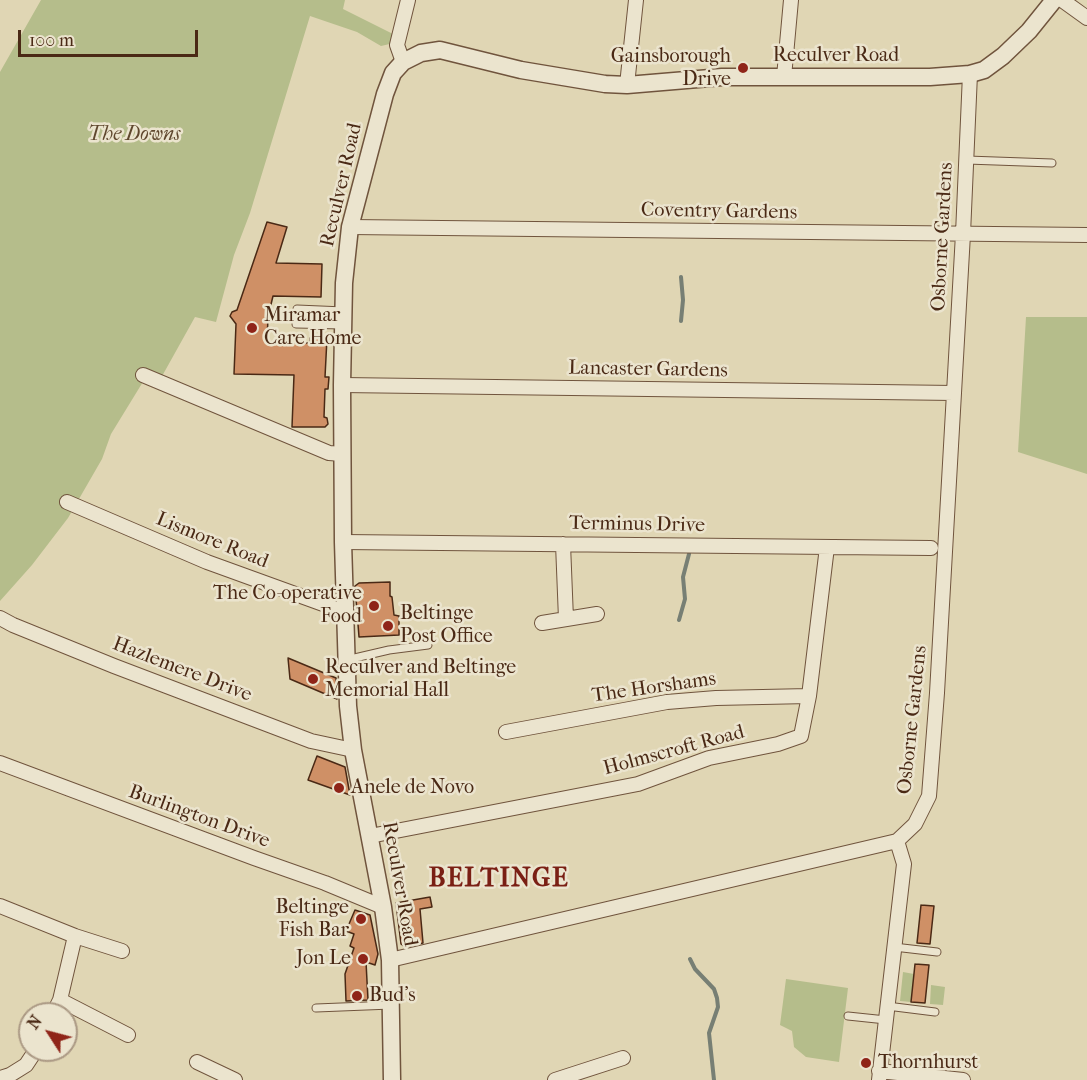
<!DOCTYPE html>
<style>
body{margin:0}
#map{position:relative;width:1087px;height:1080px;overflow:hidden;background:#e0d6b4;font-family:"IM FELL French Canon",serif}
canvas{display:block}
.north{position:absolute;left:18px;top:1002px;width:60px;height:60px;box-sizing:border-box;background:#ebe4ce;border:2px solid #ab9984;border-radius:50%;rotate:306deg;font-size:16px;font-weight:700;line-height:24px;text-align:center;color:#4a2915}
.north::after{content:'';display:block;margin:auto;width:21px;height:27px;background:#8f2418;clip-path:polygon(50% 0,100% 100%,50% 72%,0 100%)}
.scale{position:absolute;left:18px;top:30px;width:180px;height:27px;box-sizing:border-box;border:3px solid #4a2915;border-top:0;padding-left:8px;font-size:18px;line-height:21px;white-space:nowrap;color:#4a2915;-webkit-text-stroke:4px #ebe4ce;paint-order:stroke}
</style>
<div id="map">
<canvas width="1087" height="1080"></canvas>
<div class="north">N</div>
<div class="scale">100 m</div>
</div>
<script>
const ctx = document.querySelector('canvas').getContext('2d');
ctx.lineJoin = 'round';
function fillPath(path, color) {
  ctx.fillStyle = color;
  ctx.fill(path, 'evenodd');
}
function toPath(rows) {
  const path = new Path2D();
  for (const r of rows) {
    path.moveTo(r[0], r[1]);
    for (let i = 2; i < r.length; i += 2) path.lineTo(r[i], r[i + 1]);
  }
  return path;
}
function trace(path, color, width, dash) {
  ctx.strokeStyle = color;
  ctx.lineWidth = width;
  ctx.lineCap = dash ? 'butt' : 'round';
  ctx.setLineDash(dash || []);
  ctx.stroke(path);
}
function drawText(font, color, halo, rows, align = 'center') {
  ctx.font = font + ' "IM FELL French Canon",serif';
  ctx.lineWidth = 5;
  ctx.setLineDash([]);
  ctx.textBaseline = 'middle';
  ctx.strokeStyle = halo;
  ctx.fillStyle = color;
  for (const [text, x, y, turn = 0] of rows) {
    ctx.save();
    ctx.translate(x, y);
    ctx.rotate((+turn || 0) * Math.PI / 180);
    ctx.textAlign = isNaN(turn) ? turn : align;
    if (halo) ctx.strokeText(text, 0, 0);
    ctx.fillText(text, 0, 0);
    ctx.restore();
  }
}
const green = toPath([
 [41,0,345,0,343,9,397,36,394,43,381,46,357,32,310,16,250,213,234,255,216,322,195,317,161,378,149,372,111,434,102,459,68,518,32,565,0,601,0,72],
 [1026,317,1087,317,1087,474,1018,452],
 [903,972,914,974,911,1002,900,1001],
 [786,979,848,988,839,1062,806,1057,794,1047,792,1031,780,1025],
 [931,985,945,987,943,1005,930,1004]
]);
const stream = toPath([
 [681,321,683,300,681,277],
 [679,620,685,599,683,577,689,554],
 [690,959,695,969,714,989,717,998,718,1007,709,1033,714,1080]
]);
const building = toPath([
 [267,222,287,227,276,263,322,264,321,297,273,296,268,317,267,343,310,343,310,338,327,338,325,377,329,377,328,389,325,389,324,417,327,418,328,424,325,427,292,427,294,375,234,374,236,324,230,316,232,312,237,310,267,222],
 [390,582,390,596,392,597,394,615,399,616,399,635,359,637,355,586,359,583,390,582],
 [288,658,336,678,337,699,290,679,288,658],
 [317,756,345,767,350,795,308,780,317,756],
 [430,897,432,907,420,909,423,943,405,947,401,944,396,903,430,897],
 [921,905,934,906,930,944,917,943,921,905],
 [355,910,370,915,378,954,375,965,366,962,368,1000,346,1001,345,974,354,948,350,946,354,934,346,931,355,910],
 [915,964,929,965,925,1003,911,1002,915,964]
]);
const service = toPath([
 [967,160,1052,163],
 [343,325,296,324,297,309,344,311],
 [346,660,389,650,428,645],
 [894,947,937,952],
 [887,1006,935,1012],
 [316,1008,391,1005],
 [848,1016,886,1020]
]);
const minor = toPath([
 [1062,0,1087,18],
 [403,62,397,45,408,0],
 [784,77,791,0],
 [627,85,636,0],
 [350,227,1087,235],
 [143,375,329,453,342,454],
 [342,385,954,393],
 [67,502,207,562,345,612],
 [343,542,931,548],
 [563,544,566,619],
 [0,618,13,625,114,666,311,741,353,750],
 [542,623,597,614],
 [506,732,667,702,716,698,809,696],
 [0,763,254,858,325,883,383,907],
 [370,836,638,784,709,758,778,744,801,736,809,696,827,547],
 [0,906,75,936,122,951],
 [390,960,897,841,915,824,929,796,937,693,963,234,970,74],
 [60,1000,128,1035],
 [53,1014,60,1000,75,936],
 [197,1062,235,1080],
 [879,1071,963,1080],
 [0,1078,10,1075,26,1065,36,1050],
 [555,1080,623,1058],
 [879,1080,904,864,897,841]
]);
const tertiary = toPath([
 [392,1080,390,960,383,907,353,750,348,706,343,542,342,385,344,283,350,227,385,94,393,73,403,62,421,53,440,50,521,70,605,84,627,85,722,77,930,77,970,74,984,70,1003,56,1029,31,1054,0]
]);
const markers = [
 [743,68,6,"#8f2418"],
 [252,328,6,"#8f2418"],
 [374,606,6,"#8f2418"],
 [388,626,6,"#8f2418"],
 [313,679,6,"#8f2418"],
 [339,788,6,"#8f2418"],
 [361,919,6,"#8f2418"],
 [363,959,6,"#8f2418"],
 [357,996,6,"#8f2418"],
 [866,1063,6,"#8f2418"]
];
const streetNames = [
 ["Reculver Road",836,56],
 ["Reculver Road",342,185,-77],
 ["Coventry Gardens",719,212,1],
 ["Osborne Gardens",943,237,-87],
 ["Lancaster Gardens",648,370,1],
 ["Terminus Drive",637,525,1],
 ["Lismore Road",212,541,22],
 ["Hazlemere Drive",182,670,21],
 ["The Horshams",654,688,-8],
 ["Osborne Gardens",913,720,-84],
 ["Holmscroft Road",674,751,-15],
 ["Burlington Drive",199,817,20],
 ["Reculver Road",399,884,80]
];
const poiNames = [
 ["Gainsborough",731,57,"right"],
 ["Drive",731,80,"right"],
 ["Miramar",264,316],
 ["Care Home",264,339],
 ["The Co-operative",362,594,"right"],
 ["Food",362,617,"right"],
 ["Beltinge",400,614],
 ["Post Office",400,637],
 ["Reculver and Beltinge",325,668],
 ["Memorial Hall",325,691],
 ["Anele de Novo",351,788],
 ["Beltinge",349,908,"right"],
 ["Fish Bar",349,931,"right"],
 ["Jon Le",351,959,"right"],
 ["Bud's",369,996],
 ["Thornhurst",878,1063]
];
const parkNames = [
 ["The Downs",134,135]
];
const districtNames = [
 ["BELTINGE",499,880]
];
fillPath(green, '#b5bd8b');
trace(stream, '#777f74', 4);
fillPath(building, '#cf9066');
trace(building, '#4a2915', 1.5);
trace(service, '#70543d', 9);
trace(minor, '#70543d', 16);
trace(tertiary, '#70543d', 19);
trace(service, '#ebe4ce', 7);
trace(minor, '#ebe4ce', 14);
trace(tertiary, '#ebe4ce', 16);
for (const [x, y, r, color] of markers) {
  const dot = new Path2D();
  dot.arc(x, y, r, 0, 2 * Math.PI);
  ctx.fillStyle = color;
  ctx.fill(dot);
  trace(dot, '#ebe4ce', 2);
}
drawText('20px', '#4a2915', '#ebe4ce', streetNames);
drawText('20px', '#4a2915', '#ebe4ce', poiNames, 'left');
drawText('italic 20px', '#5f472d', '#ebe4ce', parkNames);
ctx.letterSpacing = '1.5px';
drawText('bold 26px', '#7a1f14', '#ebe4ce', districtNames);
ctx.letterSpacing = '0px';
</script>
